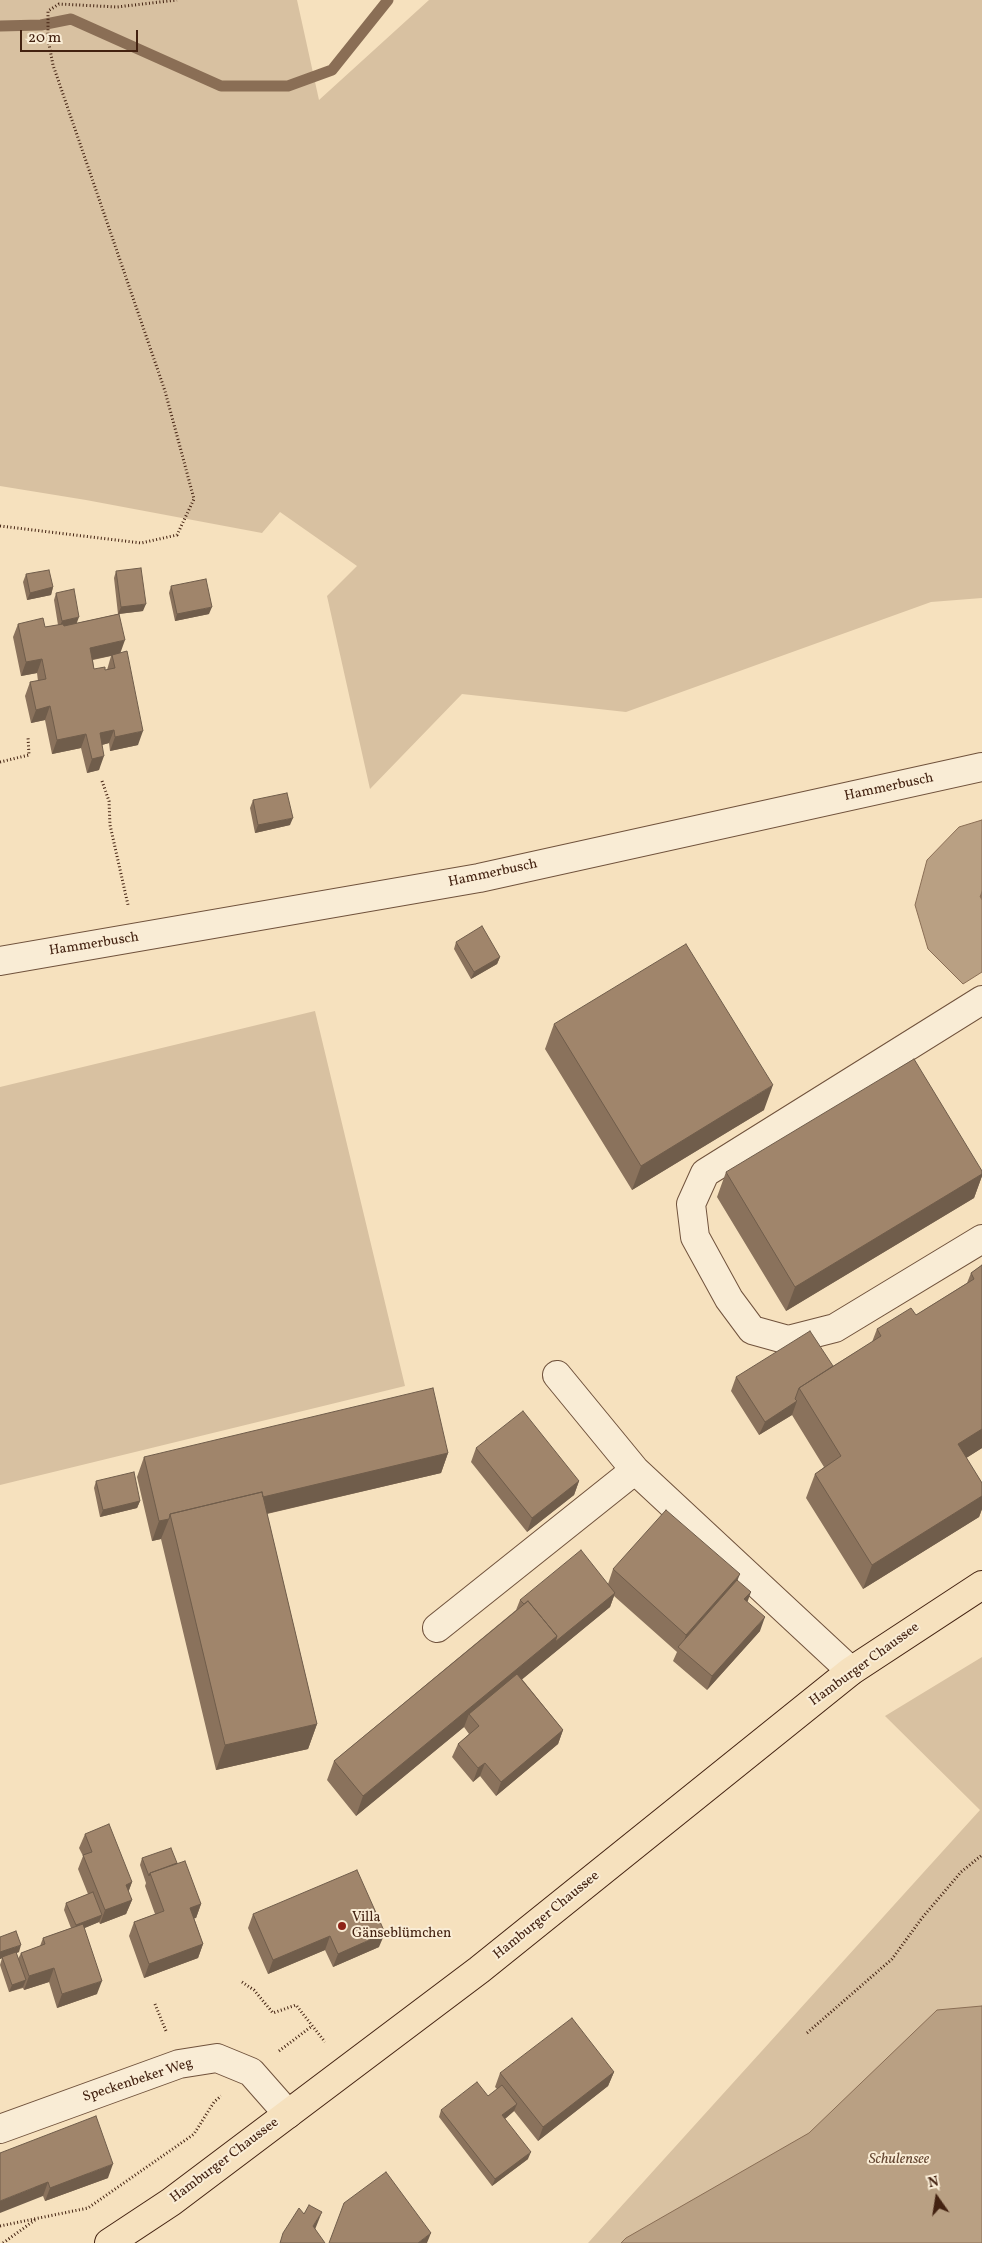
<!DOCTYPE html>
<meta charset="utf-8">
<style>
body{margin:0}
#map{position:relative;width:982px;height:2243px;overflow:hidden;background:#f6e1be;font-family:Vollkorn,serif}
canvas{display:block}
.north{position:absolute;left:912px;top:2173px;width:50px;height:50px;-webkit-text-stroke:4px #f9ecd5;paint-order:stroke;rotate:347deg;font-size:14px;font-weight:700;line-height:20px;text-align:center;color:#432211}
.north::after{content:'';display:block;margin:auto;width:18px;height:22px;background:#432211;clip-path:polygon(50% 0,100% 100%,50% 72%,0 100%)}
.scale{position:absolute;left:20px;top:30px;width:118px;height:22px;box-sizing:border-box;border:2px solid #432211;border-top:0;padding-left:6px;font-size:15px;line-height:18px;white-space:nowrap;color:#432211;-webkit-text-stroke:4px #f9ecd5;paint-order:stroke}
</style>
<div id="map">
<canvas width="982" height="2243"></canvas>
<div class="north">N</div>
<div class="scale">20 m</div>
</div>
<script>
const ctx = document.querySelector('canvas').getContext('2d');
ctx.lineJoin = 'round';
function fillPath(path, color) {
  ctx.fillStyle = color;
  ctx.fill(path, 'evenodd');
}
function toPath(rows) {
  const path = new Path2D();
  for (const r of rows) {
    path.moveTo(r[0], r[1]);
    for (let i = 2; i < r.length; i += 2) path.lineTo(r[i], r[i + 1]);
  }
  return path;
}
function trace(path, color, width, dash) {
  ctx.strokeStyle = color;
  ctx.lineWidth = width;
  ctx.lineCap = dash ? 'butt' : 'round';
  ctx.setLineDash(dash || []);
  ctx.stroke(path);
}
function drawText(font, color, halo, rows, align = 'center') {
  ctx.font = font + ' Vollkorn,serif';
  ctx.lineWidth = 4;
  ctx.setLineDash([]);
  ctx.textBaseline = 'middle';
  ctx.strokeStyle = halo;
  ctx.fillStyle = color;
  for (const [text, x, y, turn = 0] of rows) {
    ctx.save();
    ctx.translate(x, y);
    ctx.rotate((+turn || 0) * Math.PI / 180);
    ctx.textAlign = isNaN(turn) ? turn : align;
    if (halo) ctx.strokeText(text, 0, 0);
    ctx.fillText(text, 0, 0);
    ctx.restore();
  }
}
const green = toPath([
 [0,0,297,0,319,100,429,0,982,0,982,598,931,602,626,712,462,694,370,789,327,596,357,566,280,512,262,533,86,500,0,486],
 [315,1011,405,1386,0,1485,0,1087],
 [982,1657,982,2243,588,2243,980,1810,885,1716]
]);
const water = toPath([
 [982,820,982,895,980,896,982,900,982,972,963,984,928,949,915,905,927,860,959,827,982,820],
 [982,2006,982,2243,621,2243,626,2238,809,2133,937,2010,982,2006]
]);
const stream = toPath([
 [0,26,41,25,71,19,221,86,288,86,332,70,388,0]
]);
const path = toPath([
 [0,526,141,543,177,535,194,499,165,391,53,65,48,39,48,11,59,4,117,7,177,0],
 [0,762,29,755,28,737],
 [102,781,109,801,110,825,128,905],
 [242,1982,254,1990,273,2013,296,2005,325,2042],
 [155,2004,166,2031],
 [807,2033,892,1959,922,1918,961,1872,982,1855],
 [279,2051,312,2026],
 [0,2226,88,2208,194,2134,214,2102,221,2096],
 [3,2243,35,2220]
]);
const minor = toPath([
 [0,961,479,878,982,767],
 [982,1000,705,1173,691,1204,695,1237,729,1299,752,1330,788,1340,835,1328,982,1239],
 [557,1375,635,1470,851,1671],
 [437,1628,635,1470],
 [0,2129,179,2064,217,2058,251,2072,288,2114]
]);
const major = toPath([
 [109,2243,171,2202,479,1970,851,1671,982,1585]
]);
const wall = toPath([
 [116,571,143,611,119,614,120,653,138,745,110,751,109,743,102,745,99,770,87,773,81,748,52,754,45,720,31,723,25,696,30,682,38,681,37,673,21,676,13,637,18,624,45,627,58,625,54,600,56,593,77,623,118,614,114,578],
 [111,656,107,670,105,670,94,669,93,660],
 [26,574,53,587,51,595,27,600,23,582],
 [171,586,209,614,175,621,169,593],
 [253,800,290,825,255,833,250,808],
 [982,890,982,900,980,896],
 [456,942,500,957,497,964,471,979,454,949],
 [554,1024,764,1110,632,1190,545,1049],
 [982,1171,982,1176,974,1198,786,1311,717,1197,726,1172],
 [982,1265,982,1448,966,1458,982,1483,982,1509,979,1517,863,1589,806,1498,815,1474,824,1467,792,1415,759,1435,731,1391,736,1377,833,1366,872,1342,877,1329,916,1315,967,1283,971,1273],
 [476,1448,579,1481,574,1495,527,1532,471,1462],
 [448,1453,441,1473,267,1514,317,1724,308,1749,216,1770,161,1539,152,1541,137,1477,144,1457],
 [96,1481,140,1501,137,1508,100,1517,94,1488],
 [613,1569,737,1580,760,1631,707,1690,673,1661,677,1652,614,1596,610,1607,522,1679,563,1730,558,1744,496,1796,480,1776,473,1782,452,1757,458,1744,469,1734,464,1727,356,1816,327,1780,334,1761,516,1610,520,1600,608,1584],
 [85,1834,132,1882,128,1892,132,1900,126,1914,100,1924,99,1922,84,1928,97,1994,57,2008,49,1982,24,1990,23,1988,9,1992,0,1965,2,1958,0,1959,0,1937,19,1952,16,1953,18,1959,21,1953,40,1946,43,1938,71,1928,64,1910,66,1903,88,1894,78,1869,83,1856,79,1848],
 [142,1858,177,1863,201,1904,196,1918,194,1918,203,1944,198,1958,144,1978,129,1936,134,1922,155,1914,145,1886,146,1883,140,1865],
 [253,1914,379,1947,333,1967,325,1950,268,1974,248,1928],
 [614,2072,608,2086,538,2141,514,2111,505,2119,528,2159,492,2186,439,2117,441,2110,488,2096,497,2089,495,2087,500,2073],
 [0,2153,108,2178,45,2201,43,2196]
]);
const shadedWall = toPath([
 [53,587,51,595,27,600,30,593],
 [146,604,143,611,118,614,121,607],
 [212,607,209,614,175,621,177,614],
 [79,617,76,625,59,628,62,621],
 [125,640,120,654,85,661,90,648],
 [42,659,37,673,21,676,26,662],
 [50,706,45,720,31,723,36,710],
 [114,730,109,743,94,747,100,733],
 [143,731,138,745,110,751,115,737],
 [86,734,81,748,52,754,57,740],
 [104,756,99,770,87,773,92,759],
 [293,818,290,825,255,833,258,825],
 [500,957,497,964,471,979,474,972],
 [773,1085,764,1110,632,1190,641,1166],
 [982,1174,982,1176,974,1198,786,1311,795,1287],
 [797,1401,792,1415,759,1435,765,1422],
 [982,1429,982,1448,949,1469,958,1444],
 [448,1453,441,1473,175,1535,171,1518],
 [579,1481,574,1495,527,1532,532,1518],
 [982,1496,982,1509,979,1517,863,1589,872,1565],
 [140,1501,137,1508,100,1517,103,1510],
 [169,1519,161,1539,152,1541,159,1521],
 [740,1574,732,1594,681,1649,686,1635],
 [751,1592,746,1606,744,1599],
 [615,1593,610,1607,474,1719,469,1714,464,1727,356,1816,363,1796,557,1636],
 [765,1617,760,1631,707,1690,712,1676],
 [317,1724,308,1749,216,1770,225,1745],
 [563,1730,558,1744,496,1796,501,1782],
 [485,1763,480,1776,473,1782,478,1768],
 [132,1882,127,1896,126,1885],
 [132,1900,126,1914,100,1924,105,1910],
 [201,1904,196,1918,185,1921,190,1908],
 [102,1915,99,1922,73,1933,76,1925],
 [385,1933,379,1947,333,1967,338,1954],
 [330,1936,325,1950,268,1974,273,1960],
 [203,1944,198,1958,144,1978,149,1964],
 [21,1945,19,1952,0,1959,0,1952],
 [54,1968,49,1982,24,1990,29,1976],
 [26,1980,23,1987,9,1992,12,1985],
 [102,1981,97,1994,57,2008,62,1994],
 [614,2072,608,2086,538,2141,543,2127],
 [517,2104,514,2111,500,2123,502,2115],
 [531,2152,528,2159,492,2186,495,2179],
 [113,2164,108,2178,45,2201,50,2188],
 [48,2182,43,2196,0,2213,0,2201],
 [322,2212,314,2232,313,2226],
 [431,2233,427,2243,418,2243]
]);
const building = toPath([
 [141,568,146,604,121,607,116,571,141,568],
 [49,570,53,587,30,593,26,574,49,570],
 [206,579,212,607,177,614,171,586,206,579],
 [74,589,79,617,62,621,56,593,74,589],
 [119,614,125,640,90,648,94,669,105,667,105,670,115,668,112,655,127,651,143,731,115,737,114,730,100,733,104,756,92,759,86,734,57,740,50,706,36,710,30,682,46,679,42,659,26,662,18,624,43,618,45,627,63,624,64,626,119,614],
 [287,793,293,818,258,825,253,800,287,793],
 [482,926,500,957,474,972,456,942,482,926],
 [686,944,773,1085,641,1166,554,1024,686,944],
 [914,1059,982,1171,982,1174,795,1287,726,1172,914,1059],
 [982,1265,982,1429,958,1444,982,1483,982,1496,872,1565,815,1474,841,1456,799,1388,881,1336,877,1329,911,1308,916,1315,974,1279,971,1273,982,1265],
 [810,1331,833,1366,799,1388,795,1399,797,1401,765,1422,736,1377,810,1331],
 [433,1388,448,1453,263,1497,262,1492,170,1514,169,1519,159,1521,144,1457,433,1388],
 [523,1411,579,1481,532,1518,476,1448,523,1411],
 [134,1472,140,1501,103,1510,96,1481,134,1472],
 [262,1492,317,1724,225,1745,170,1514,262,1492],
 [666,1510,740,1574,686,1635,613,1569,666,1510],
 [581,1550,615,1593,555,1642,557,1636,528,1601,524,1604,520,1600,581,1550],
 [737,1580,751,1592,744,1599,765,1617,712,1676,678,1647,737,1580],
 [528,1601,557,1636,363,1796,334,1761,528,1601],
 [517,1674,563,1730,501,1782,485,1763,478,1768,458,1744,479,1726,469,1714,517,1674],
 [109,1824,132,1882,126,1885,132,1900,105,1910,83,1855,92,1852,85,1834,109,1824],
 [171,1848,177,1863,150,1873,149,1876,142,1858,171,1848],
 [185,1861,201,1904,190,1908,203,1944,149,1964,134,1922,164,1911,150,1873,185,1861],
 [357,1870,385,1933,338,1954,330,1936,273,1960,253,1914,357,1870],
 [93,1892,102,1915,76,1925,66,1903,93,1892],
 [83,1924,102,1981,62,1994,54,1968,29,1976,21,1953,45,1944,43,1938,83,1924],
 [16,1931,21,1945,0,1952,0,1937,16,1931],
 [16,1952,26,1980,12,1985,2,1957,16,1952],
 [572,2018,614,2072,543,2127,500,2073,572,2018],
 [477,2082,488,2096,502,2085,517,2104,502,2115,531,2152,495,2179,441,2110,477,2082],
 [96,2116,113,2164,50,2188,48,2182,0,2201,0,2153,96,2116],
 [386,2172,431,2233,418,2243,329,2243,344,2203,386,2172],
 [309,2205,322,2212,313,2226,325,2243,280,2243,283,2233,299,2208,304,2214,309,2205]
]);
const markers = [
 [342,1926,5,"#8f2418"]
];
const streetNames = [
 ["Hammerbusch",889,788,-12],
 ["Hammerbusch",493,874,-12],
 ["Hammerbusch",94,945,-9],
 ["Hamburger Chaussee",865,1665,-36],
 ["Hamburger Chaussee",547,1916,-39],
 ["Speckenbeker Weg",138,2081,-18],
 ["Hamburger Chaussee",225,2161,-37]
];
const poiNames = [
 ["Villa",352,1918],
 ["Gänseblümchen",352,1934]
];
const waterNames = [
 ["Schulensee",899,2160]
];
fillPath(green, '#d8c1a1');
fillPath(water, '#b9a083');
trace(water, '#8a6e55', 1);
trace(stream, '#8a6e55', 11);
trace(minor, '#70523c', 30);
trace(major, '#432211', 30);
trace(path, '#432211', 3, [1, 2.5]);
trace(minor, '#f9ecd5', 28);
trace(major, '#f6e1be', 28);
fillPath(wall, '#8a725c');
fillPath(shadedWall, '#705d4b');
fillPath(building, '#a0856b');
trace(building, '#705d4b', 1);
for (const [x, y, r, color] of markers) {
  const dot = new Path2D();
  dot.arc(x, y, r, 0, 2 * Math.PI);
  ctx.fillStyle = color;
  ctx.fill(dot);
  trace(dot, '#f9ecd5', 2);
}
drawText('14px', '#432211', '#f9ecd5', streetNames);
drawText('14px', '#432211', '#f9ecd5', poiNames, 'left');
drawText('italic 15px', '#664833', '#f9ecd5', waterNames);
</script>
